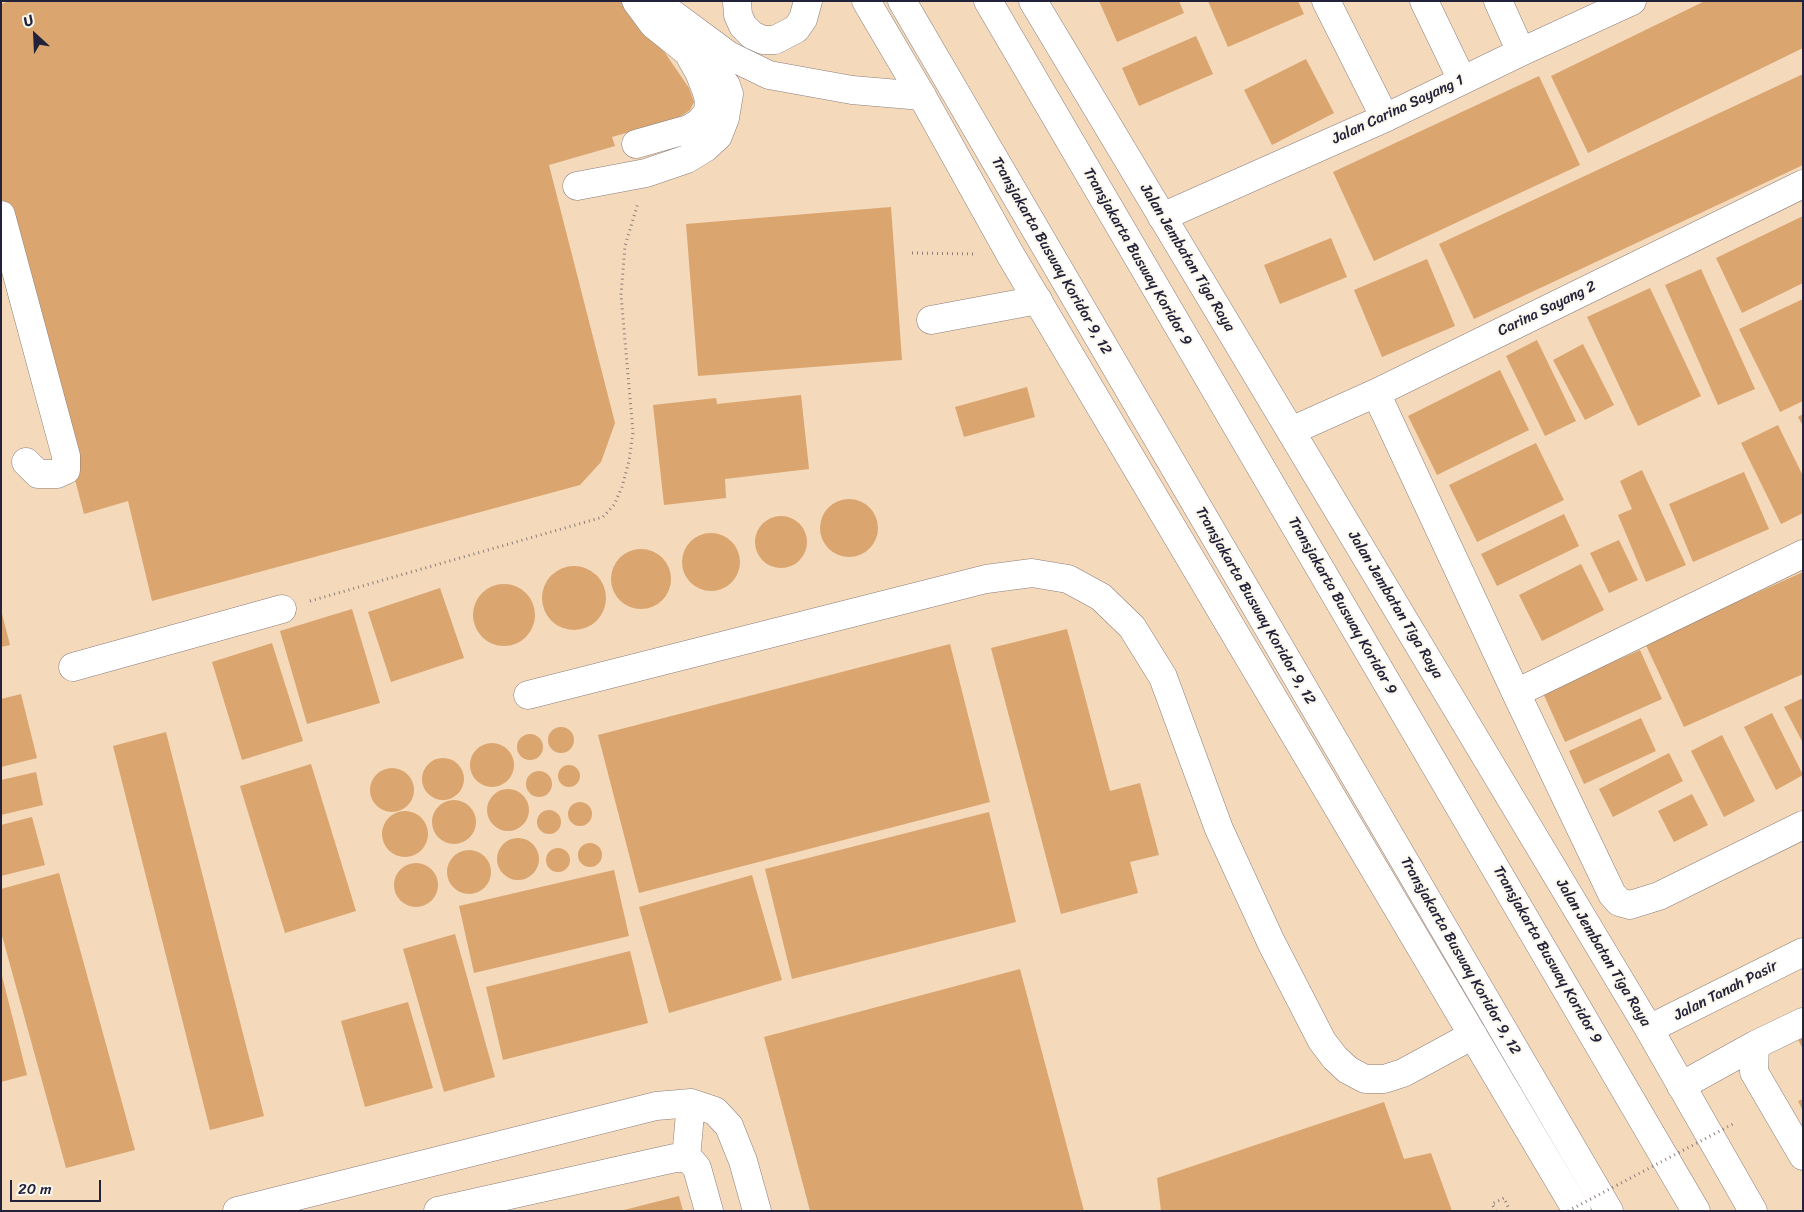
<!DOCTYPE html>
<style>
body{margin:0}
#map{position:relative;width:1804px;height:1212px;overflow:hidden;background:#f4d9bb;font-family:Sriracha,sans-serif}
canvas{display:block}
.frame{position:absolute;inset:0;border:2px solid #22223b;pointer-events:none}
.north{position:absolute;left:10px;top:10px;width:50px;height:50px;-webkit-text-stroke:4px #fbf7ec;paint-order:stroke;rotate:335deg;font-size:14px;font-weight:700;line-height:20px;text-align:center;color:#22223b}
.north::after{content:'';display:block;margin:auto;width:18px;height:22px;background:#22223b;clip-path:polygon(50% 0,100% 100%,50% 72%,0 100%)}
.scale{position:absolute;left:10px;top:1180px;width:91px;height:22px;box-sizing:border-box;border:2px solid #22223b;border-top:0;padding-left:6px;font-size:15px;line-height:18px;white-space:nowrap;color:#22223b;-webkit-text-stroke:4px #fbf7ec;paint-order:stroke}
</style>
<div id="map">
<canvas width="1804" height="1212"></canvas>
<div class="frame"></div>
<div class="north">U</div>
<div class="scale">20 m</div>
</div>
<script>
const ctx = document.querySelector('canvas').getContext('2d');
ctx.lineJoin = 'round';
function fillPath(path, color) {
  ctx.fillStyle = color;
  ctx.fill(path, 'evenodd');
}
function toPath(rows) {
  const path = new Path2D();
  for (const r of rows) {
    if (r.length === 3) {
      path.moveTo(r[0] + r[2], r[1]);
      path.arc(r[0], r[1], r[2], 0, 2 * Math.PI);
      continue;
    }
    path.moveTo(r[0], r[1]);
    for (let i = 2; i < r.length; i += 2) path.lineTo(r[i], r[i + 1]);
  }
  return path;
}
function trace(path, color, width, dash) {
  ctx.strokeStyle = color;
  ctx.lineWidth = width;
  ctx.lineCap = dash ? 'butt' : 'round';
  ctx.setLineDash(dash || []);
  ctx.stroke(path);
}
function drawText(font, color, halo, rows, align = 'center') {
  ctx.font = font + ' Sriracha,sans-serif';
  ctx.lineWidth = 4;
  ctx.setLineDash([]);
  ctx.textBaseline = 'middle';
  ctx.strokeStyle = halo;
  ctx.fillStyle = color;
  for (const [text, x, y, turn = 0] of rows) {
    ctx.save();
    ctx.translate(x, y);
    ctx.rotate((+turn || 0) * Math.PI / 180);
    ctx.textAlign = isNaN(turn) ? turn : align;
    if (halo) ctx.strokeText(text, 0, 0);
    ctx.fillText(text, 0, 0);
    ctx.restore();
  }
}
const building = toPath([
 [9,1,622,1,661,47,689,88,694,102,690,110,678,118,612,137,615,146,549,165,615,423,601,462,580,485,152,601,128,501,84,514,1,195,1,4],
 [1099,1,1179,1,1184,13,1117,42],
 [1208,1,1298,1,1304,14,1228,47],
 [1705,1,1803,1,1803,48,1588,153,1551,76],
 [1196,36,1213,74,1139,106,1122,68],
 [1306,59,1334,113,1272,145,1244,90],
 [1803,74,1803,165,1474,319,1439,244],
 [1539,76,1580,165,1374,261,1333,172],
 [891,207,902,360,698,376,686,224],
 [1803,216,1803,283,1742,313,1716,258],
 [1331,238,1347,277,1280,304,1264,265],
 [1427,259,1455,326,1382,357,1354,290],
 [1701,269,1755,389,1718,405,1665,285],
 [1650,288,1701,396,1638,426,1587,317],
 [1803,299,1803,401,1780,412,1739,329],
 [1537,340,1576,421,1545,436,1506,356],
 [1583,344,1614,405,1585,420,1553,360],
 [1500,370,1529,430,1437,475,1408,416],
 [1027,387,1035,417,964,437,955,407],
 [801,395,809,469,725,479,726,498,664,505,653,405,716,398,717,404],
 [1803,414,1803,426,1798,417],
 [1778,425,1803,476,1803,513,1781,524,1741,443],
 [1536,443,1564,500,1477,542,1449,485],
 [1642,470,1686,565,1646,582,1618,515,1632,509,1620,481],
 [1744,472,1769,529,1693,562,1669,504],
 [849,528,29],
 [1564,514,1579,546,1497,586,1481,554],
 [781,542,26],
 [711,562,29],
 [1619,540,1638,580,1609,593,1590,553],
 [641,579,30],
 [1581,564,1604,610,1542,641,1519,595],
 [574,598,32],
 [1803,572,1803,674,1684,727,1645,643],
 [504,615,31],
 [440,588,464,658,391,682,368,612],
 [352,609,380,703,307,724,280,631],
 [1,610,10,645,1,647],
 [1067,629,1110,791,1140,783,1159,855,1130,862,1138,893,1061,914,991,648],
 [272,643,303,741,242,760,212,662],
 [950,644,990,802,639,893,598,735],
 [1640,650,1662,699,1565,742,1543,693],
 [21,694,37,758,1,767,1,699],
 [1803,698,1803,743,1784,707],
 [1772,713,1803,775,1776,790,1744,727],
 [1641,718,1656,751,1584,784,1569,751],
 [561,740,13],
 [166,732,264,1116,210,1130,113,746],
 [530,747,13],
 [1722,735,1755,801,1724,817,1691,751],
 [492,765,22],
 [1669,753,1683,781,1613,817,1599,789],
 [443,779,21],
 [311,764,356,911,285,933,240,786],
 [569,776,11],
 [392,790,22],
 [539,784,13],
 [36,772,43,805,1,815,1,780],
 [508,810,21],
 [1692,794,1708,825,1674,842,1658,811],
 [454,822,22],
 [580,814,12],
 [549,822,12],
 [405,834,23],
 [989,812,1016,922,792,979,765,869],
 [32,817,45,865,1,876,1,825],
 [518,859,21],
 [590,855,12],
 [558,860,12],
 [469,872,22],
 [416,885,22],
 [614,870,629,936,474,973,459,906],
 [59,873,135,1150,66,1168,1,932,1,889],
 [752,875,782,980,669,1013,639,907],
 [455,934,495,1077,444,1092,403,949],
 [630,951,648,1023,503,1060,486,987],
 [1020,969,1084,1211,810,1211,764,1037],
 [1,972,27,1075,1,1082],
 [408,1002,433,1088,365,1107,341,1021],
 [1803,1025,1803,1049,1793,1030],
 [1803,1099,1803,1111,1798,1101],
 [1384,1102,1404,1159,1431,1153,1452,1211,1161,1211,1157,1178],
 [679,1196,683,1211,624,1211,624,1210]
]);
const path = toPath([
 [912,253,976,254],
 [310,601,603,517,614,505,622,487,629,461,633,432,621,295,625,246,638,203],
 [1496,1211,1492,1204,1504,1198,1510,1211]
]);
const minor = toPath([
 [655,1,728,55,769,75,852,90,922,96],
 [902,1,1609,1211],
 [988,1,1696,1211],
 [1326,1,1385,118],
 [1424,1,1462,80],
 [1498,1,1521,52],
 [737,2,738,15,743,26,752,35,763,40,775,40,796,29,803,19,808,1],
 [636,144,689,129,700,122,708,112,709,100,706,90,699,72,691,58],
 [577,186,646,173,687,159,705,148,718,136,725,118,729,94,726,85,720,78,653,24,636,1],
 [1,215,66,456,66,470,57,474,38,474,26,462],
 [1162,217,1385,118,1521,52,1632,1],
 [931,320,1038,300],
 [1376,393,1516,693,1612,894,1619,902,1630,905,1659,896,1803,825],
 [1291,431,1376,393,1803,184],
 [73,667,282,609],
 [1516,693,1803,554],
 [528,695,986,579,1032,573,1068,579,1101,597,1132,627,1163,677,1219,829,1271,942,1322,1041,1335,1058,1348,1070,1365,1079,1384,1079,1403,1073,1473,1035],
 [1803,1022,1755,1045,1754,1072,1803,1156],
 [1649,1029,1803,952],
 [1681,1086,1755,1045],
 [686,1158,691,1103],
 [237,1211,656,1106,691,1103,715,1111,729,1126,743,1161,757,1211],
 [438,1211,675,1158,686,1158,692,1162,697,1168,709,1211]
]);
const highway = toPath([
 [866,1,922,96,1010,254,1577,1211],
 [1033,1,1649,1029,1753,1211]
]);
const pathBridge = toPath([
 [1568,1211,1733,1124]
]);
const streetNames = [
 ["Jalan Carina Sayang 1",1398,110,-25],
 ["Transjakarta Busway Koridor 9, 12",1051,256,60],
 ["Transjakarta Busway Koridor 9",1137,257,60],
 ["Jalan Jembatan Tiga Raya",1187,258,59],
 ["Carina Sayang 2",1547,309,-26],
 ["Jalan Jembatan Tiga Raya",1395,605,59],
 ["Transjakarta Busway Koridor 9, 12",1255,606,60],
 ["Transjakarta Busway Koridor 9",1342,606,60],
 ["Jalan Jembatan Tiga Raya",1603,953,59],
 ["Transjakarta Busway Koridor 9",1547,955,60],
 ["Transjakarta Busway Koridor 9, 12",1460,956,60],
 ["Jalan Tanah Pasir",1726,991,-27]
];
fillPath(building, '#daa56f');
trace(minor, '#8b7e7b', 29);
trace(highway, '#8b7e7b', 29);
trace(path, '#8b7e7b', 3, [1, 4]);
trace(minor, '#fff', 28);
trace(highway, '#fff', 28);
trace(pathBridge, '#8b7e7b', 3, [1, 4]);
drawText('15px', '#22223b', '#fbf7ec', streetNames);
</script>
